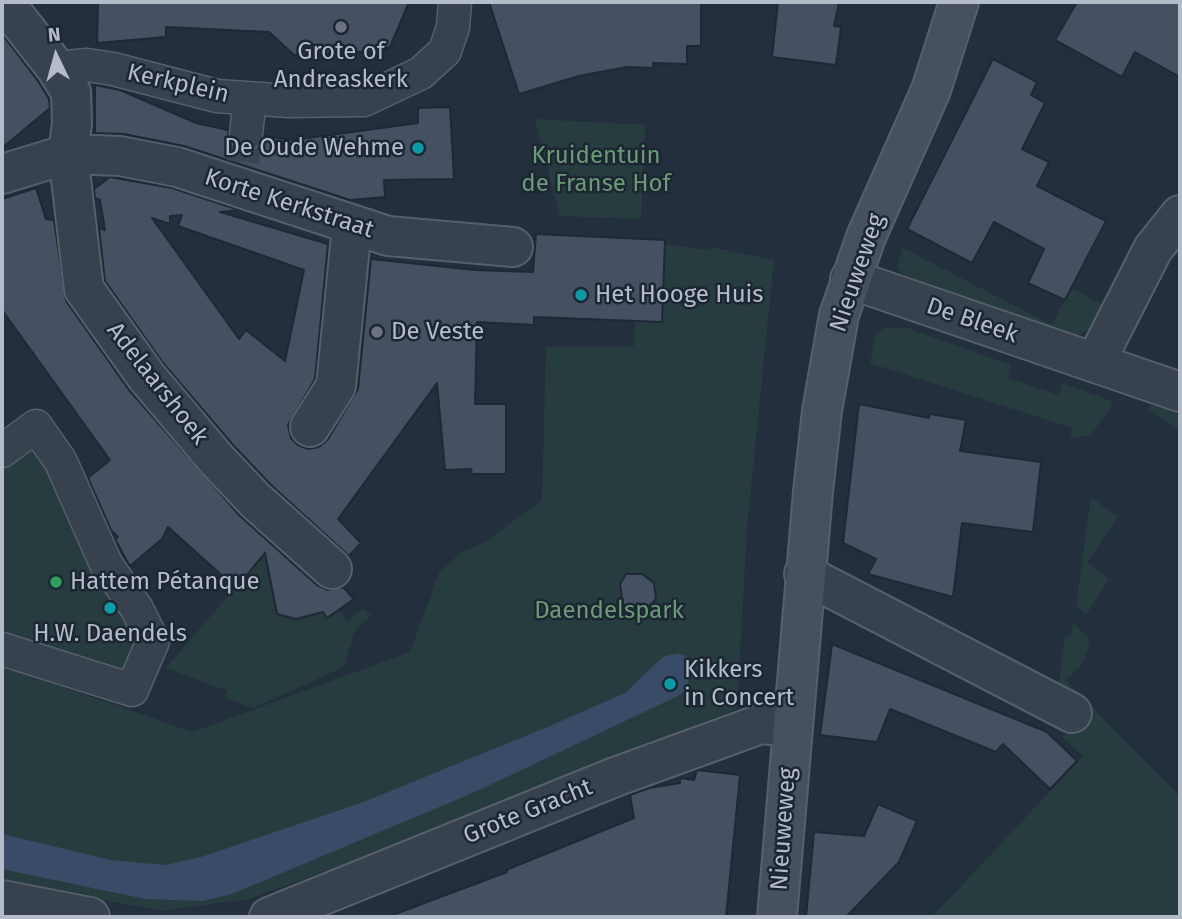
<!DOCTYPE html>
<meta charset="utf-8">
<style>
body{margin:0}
#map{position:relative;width:1182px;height:919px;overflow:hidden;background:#242f3e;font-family:"Fira Sans",sans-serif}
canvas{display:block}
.frame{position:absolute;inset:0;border:4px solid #b4bcc9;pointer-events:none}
.north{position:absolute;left:21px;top:21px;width:70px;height:70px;-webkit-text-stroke:5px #1d2633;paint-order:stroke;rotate:355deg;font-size:19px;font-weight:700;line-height:28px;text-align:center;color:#b4bcc9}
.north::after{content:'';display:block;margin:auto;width:24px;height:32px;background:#b4bcc9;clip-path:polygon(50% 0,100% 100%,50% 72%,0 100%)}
</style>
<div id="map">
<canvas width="1182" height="919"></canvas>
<div class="frame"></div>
<div class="north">N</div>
</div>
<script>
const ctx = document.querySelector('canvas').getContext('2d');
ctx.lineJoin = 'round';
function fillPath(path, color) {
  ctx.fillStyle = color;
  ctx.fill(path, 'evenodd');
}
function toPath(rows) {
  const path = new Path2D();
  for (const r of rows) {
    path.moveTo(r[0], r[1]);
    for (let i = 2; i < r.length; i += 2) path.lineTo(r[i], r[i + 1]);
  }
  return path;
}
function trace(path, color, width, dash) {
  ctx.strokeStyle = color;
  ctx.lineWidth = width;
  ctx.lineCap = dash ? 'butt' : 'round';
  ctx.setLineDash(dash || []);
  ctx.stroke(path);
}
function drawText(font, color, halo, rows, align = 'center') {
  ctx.font = font + ' "Fira Sans",sans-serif';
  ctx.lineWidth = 5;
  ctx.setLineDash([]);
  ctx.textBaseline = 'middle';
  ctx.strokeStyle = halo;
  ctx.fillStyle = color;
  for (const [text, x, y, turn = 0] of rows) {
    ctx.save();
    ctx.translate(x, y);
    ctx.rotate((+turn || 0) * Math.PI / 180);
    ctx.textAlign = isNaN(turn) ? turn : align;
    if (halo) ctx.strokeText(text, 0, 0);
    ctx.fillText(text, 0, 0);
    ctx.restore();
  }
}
const green = toPath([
 [535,119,645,125,641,219,560,216],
 [637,241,709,250,711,247,774,260,747,528,737,709,481,814,249,899,162,911,2,881,2,666,193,732,410,652,439,573,460,553,485,542,542,500,546,347,634,346],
 [903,248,1052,325,1071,288,1107,307,1091,328,1081,334,1066,336,909,283,897,267],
 [885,328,907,328,1011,365,1008,378,1059,395,1062,383,1112,401,1110,408,1091,435,1071,439,1072,428,870,363,876,334],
 [1152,405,1180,413,1180,431,1148,409],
 [32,435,150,644,113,678,2,645,2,457],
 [1091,497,1118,517,1087,562,1109,580,1086,615,1076,605],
 [271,546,274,601,296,619,311,615,320,607,327,618,338,610,348,621,363,608,371,615,355,631,344,667,253,708,225,698,227,691,166,668],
 [1073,623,1088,637,1089,646,1082,664,1066,680,1180,797,1180,917,932,917,1083,756,1063,737,1072,725,1057,697,1065,636,1071,637]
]);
const water = toPath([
 [678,653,690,658,691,662,687,688,680,695,475,792,232,894,203,901,145,899,2,869,2,834,111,860,164,865,201,857,361,803,550,726,625,693,663,657]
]);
const building = toPath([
 [98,2,409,2,390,47,380,51,294,55,269,32,166,27,166,37,97,43,98,2],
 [489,2,701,2,701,46,687,46,687,64,653,63,653,68,627,67,579,76,519,94,489,2],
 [778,2,839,2,834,26,841,27,836,65,772,57,778,2],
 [1077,2,1180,2,1180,77,1135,52,1122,77,1055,40,1077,2],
 [2,34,38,81,49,99,50,108,2,148,2,34],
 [993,59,1037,82,1031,95,1045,103,1022,149,1049,162,1037,186,1106,221,1065,300,1028,283,1044,249,994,222,972,263,907,229,993,59],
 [95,85,120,90,196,123,228,130,229,142,245,152,260,145,264,136,293,140,418,123,418,108,450,107,454,179,384,180,385,197,350,200,184,146,124,134,95,133,95,85],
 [110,177,172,188,239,210,220,212,328,244,315,379,288,425,291,438,298,445,308,449,319,447,328,439,358,389,371,259,475,270,533,272,536,234,665,240,662,322,534,317,534,325,477,322,475,404,506,404,506,474,472,474,471,469,445,470,437,383,338,519,361,543,349,556,270,484,233,445,163,363,105,281,99,228,105,230,100,200,95,198,94,189,110,177],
 [182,215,178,226,304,270,285,361,246,330,239,339,152,218,170,224,170,216,182,215],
 [36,188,46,219,54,220,66,301,129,390,240,516,317,585,328,590,343,587,354,599,327,618,323,612,296,619,277,614,265,553,236,588,168,527,162,539,130,566,128,563,115,539,118,537,111,530,88,478,110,460,2,310,2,199,36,188],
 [859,404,929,418,930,414,966,420,960,451,1041,462,1033,532,962,523,953,597,868,574,876,559,843,543,859,404],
 [626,574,642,574,654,583,656,599,646,610,633,611,623,604,620,584,626,574],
 [832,644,1047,732,1077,761,1050,789,1003,744,996,752,890,709,877,742,820,735,832,644],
 [697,770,740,775,726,917,396,917,395,914,507,872,506,870,634,818,630,795,649,788,680,783,680,778,694,780,697,770],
 [878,804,917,821,899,862,846,917,806,917,814,832,864,836,878,804]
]);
const pedestrianTunnel = toPath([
 [243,162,246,134]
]);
const pedestrian = toPath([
 [56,68,87,65,113,69,217,96,289,101,364,100,421,73,445,51,453,27,455,2],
 [246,134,250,99],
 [2,451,36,426,61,462,106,564,137,609,153,641,132,690,2,649]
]);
const minor = toPath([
 [4,2,56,68,71,92,72,123,68,154,84,289,146,376,217,460,255,500,332,569],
 [2,174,68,154,120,156,177,167,388,236,513,247],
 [850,279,1180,392],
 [1095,363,1153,249,1180,215],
 [310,427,336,386,352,226],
 [804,574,1072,713],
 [2,900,90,917],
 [269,917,615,777,761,724,792,727]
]);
const secondary = toPath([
 [777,917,813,492,822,411,839,315,866,237,931,90,959,2]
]);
const markers = [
 [341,27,7,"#6b7280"],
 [418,148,7,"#0f9aa8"],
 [581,295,7,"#0f9aa8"],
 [377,332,7,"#6b7280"],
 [56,582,7,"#2e9e5b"],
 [110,608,7,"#0f9aa8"],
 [670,684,7,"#0f9aa8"]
];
const poiNames = [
 ["Grote of",341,52,"center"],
 ["Andreaskerk",341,80,"center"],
 ["De Oude Wehme",404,148,"right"],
 ["Het Hooge Huis",595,295],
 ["De Veste",391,332],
 ["Hattem Pétanque",70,582],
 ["H.W. Daendels",110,634,"center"],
 ["Kikkers",684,670],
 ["in Concert",684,698]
];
const streetNames = [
 ["Kerkplein",178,84,13],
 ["Korte Kerkstraat",289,204,18],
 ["Nieuweweg",858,273,-71],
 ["De Bleek",972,321,19],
 ["Adelaarshoek",157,384,52],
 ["Grote Gracht",528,812,-22],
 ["Nieuweweg",784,829,-86]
];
const parkNames = [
 ["Kruidentuin",596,156],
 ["de Franse Hof",596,184],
 ["Daendelspark",609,611]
];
fillPath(green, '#263c3f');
fillPath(water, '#394c67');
fillPath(building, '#455162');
trace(building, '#1f2835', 2);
trace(pedestrianTunnel, '#3a4453', 32, [32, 16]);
trace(pedestrian, '#565f6c', 35);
trace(minor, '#565f6c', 42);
trace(secondary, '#565f6c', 42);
trace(pedestrian, '#38414e', 32);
trace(minor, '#38414e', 38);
trace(secondary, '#465061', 38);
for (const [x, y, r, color] of markers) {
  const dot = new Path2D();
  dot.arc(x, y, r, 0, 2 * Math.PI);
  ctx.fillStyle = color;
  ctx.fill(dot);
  trace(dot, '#1d2633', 2.5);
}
drawText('24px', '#b4bcc9', '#1d2633', poiNames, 'left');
drawText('24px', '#b4bcc9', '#1d2633', streetNames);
drawText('24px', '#6b9a76', '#1d2633', parkNames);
</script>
